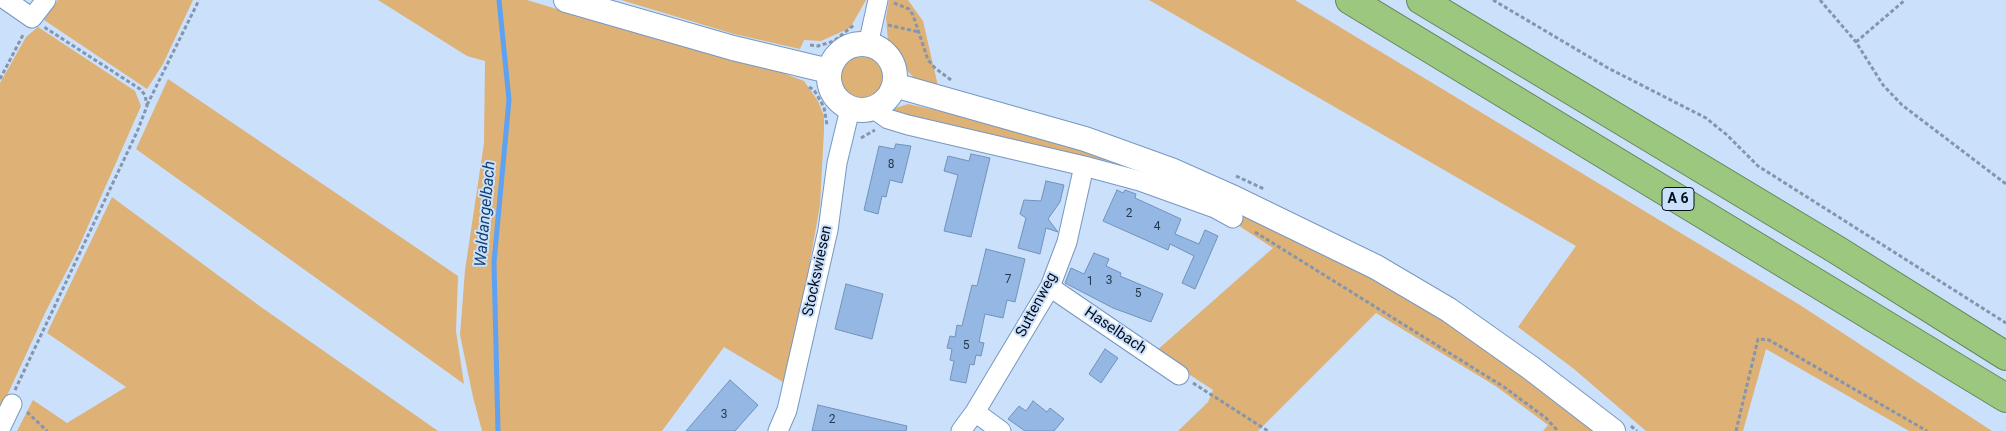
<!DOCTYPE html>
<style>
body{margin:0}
canvas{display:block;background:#cbe0fb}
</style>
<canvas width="2006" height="431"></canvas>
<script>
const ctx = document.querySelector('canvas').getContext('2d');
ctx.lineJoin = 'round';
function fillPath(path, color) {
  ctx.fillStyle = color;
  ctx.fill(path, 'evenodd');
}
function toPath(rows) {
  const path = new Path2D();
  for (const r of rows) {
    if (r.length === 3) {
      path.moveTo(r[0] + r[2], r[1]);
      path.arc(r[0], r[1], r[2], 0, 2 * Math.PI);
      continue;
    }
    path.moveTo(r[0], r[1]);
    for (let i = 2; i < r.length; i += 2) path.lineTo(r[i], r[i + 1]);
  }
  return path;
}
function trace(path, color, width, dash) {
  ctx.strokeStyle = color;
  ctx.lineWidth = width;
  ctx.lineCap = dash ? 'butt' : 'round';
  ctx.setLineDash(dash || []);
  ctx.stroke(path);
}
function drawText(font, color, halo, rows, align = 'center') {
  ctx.font = font + ' Roboto,sans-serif';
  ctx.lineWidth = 4;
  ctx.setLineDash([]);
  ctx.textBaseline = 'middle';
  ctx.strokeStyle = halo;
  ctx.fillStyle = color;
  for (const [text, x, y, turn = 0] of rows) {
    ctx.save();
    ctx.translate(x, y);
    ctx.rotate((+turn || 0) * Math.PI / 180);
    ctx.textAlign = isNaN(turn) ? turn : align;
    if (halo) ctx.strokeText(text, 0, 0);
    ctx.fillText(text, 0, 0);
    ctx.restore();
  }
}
const green = toPath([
 [58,0,193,0,163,64,147,89,44,20],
 [378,0,527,0,620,28,759,64,804,81,818,101,824,116,824,131,820,205,788,385,724,347,662,431,482,431,473,397,460,335,465,270,484,143,485,61,467,56],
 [621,0,866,0,850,28,821,41,804,40,800,49,734,34],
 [889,0,908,0,923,21,938,86,916,80,903,66,888,41,886,18],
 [1149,0,1295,0,1800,305,1992,431,1909,431,1766,349,1743,431,1646,431,1574,369,1518,327,1576,246],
 [38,27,135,91,141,106,77,251,46,311,0,411,0,83,26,37],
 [861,77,22],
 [168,79,458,276,456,331,464,384,136,149],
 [908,104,1015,128,1166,177,1391,285,1534,377,1600,431,1543,431,1548,425,1497,387,1376,313,1258,431,1178,431,1208,402,1213,390,1155,352,1273,248,1230,220,1156,179,1112,161,1078,159,889,110],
 [112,197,261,307,438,431,17,431,33,400,67,423,126,387,47,333]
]);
const stream = toPath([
 [498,431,494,262,509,100,499,0]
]);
const building = toPath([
 [896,144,911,146,902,183,890,180,886,197,882,196,878,214,864,210,879,146,894,149,896,144],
 [971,154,990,158,971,237,944,231,958,175,944,171,948,156,969,161,971,154],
 [1046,181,1064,185,1060,202,1048,219,1058,232,1046,228,1040,254,1018,248,1026,218,1020,214,1024,200,1041,201,1046,181],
 [1117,190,1123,193,1125,190,1136,194,1135,198,1181,219,1175,234,1199,244,1205,230,1218,236,1195,289,1182,283,1194,256,1170,244,1168,250,1103,221,1117,190],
 [986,249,1025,259,1015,302,1007,300,1003,318,985,314,979,342,984,343,981,356,976,355,974,365,970,364,966,383,950,380,954,361,950,360,952,349,947,348,950,336,955,337,957,325,962,326,972,285,977,286,986,249],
 [1094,253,1109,259,1106,266,1121,273,1120,276,1163,294,1151,322,1113,308,1065,283,1071,268,1084,274,1094,253],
 [846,284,883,294,872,339,835,329,846,284],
 [1105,349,1118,358,1101,383,1089,374,1105,349],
 [730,380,758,405,735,431,686,431,730,380],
 [1033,401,1047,412,1050,408,1064,419,1054,431,1025,431,1008,419,1019,406,1026,411,1033,401],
 [818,405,907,426,906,431,812,431,818,405]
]);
const path = toPath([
 [1493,0,1608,68,1706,118,1727,135,1758,166,2006,323],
 [1820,0,1856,42,1883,85,1902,105,2006,184],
 [894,3,909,9,913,15,928,60,935,68,951,80],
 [888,25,919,32],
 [1856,42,1905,0],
 [810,45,818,46,834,41,854,25],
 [0,79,24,33],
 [809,87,814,90,824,107,827,125],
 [147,105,199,0],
 [861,138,875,130],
 [1236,176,1264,189],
 [1255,232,1504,387,1546,418,1558,431],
 [1193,383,1268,431],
 [15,390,137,132,147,106,145,95,140,89,44,27],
 [27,412,47,431],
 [1631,426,1637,431],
 [1736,431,1758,339,1769,340,1927,431]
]);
const minor = toPath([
 [6,0,32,18,46,0],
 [868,45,878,0],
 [874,109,888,119,908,125,1084,166,1067,242,1050,287,975,412,961,431],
 [1084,166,1140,181,1215,208,1233,218],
 [1050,287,1179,375],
 [975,412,1001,431],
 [0,429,12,404],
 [778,431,787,410,828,230,837,163,850,109]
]);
const tertiary = toPath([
 [566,0,733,48,829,71],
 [862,77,33],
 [894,85,1085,139,1171,170,1234,198,1376,267,1449,310,1531,368,1613,431]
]);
const motorway = toPath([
 [1350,0,2006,398],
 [1421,0,1837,250,2006,356]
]);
const numberNames = [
 ["8",891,165],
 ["2",1129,214],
 ["4",1157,227],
 ["7",1008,280],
 ["3",1109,281],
 ["1",1090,282],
 ["5",1138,294],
 ["5",966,346],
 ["3",724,415],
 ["2",832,420]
];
const shields = [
 [1678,199,32]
];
const shieldNames = [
 ["A 6",1678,199]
];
const streetNames = [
 ["Stockswiesen",818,271,-78],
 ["Suttenweg",1037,305,-62],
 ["Haselbach",1115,331,34]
];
const waterNames = [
 ["Waldangelbach",486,214,-85]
];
fillPath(green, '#deb176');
trace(stream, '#5da2f3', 5);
fillPath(building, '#94b8e3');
trace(building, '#7092bb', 1);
trace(minor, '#7698c1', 21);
trace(tertiary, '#7698c1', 26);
trace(motorway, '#66865c', 30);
trace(path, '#8495ac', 3, [4, 2.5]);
trace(minor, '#fff', 19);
trace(tertiary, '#fff', 24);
trace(motorway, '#9bc77e', 28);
drawText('12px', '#27384e', null, numberNames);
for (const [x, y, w] of shields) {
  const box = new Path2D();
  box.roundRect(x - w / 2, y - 11.5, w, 23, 4);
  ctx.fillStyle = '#cbe0fb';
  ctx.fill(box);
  trace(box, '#030e1d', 1);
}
drawText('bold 14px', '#030e1d', null, shieldNames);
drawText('15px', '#030e1d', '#cbe0fb', streetNames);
drawText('italic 16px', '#114174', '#cbe0fb', waterNames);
</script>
